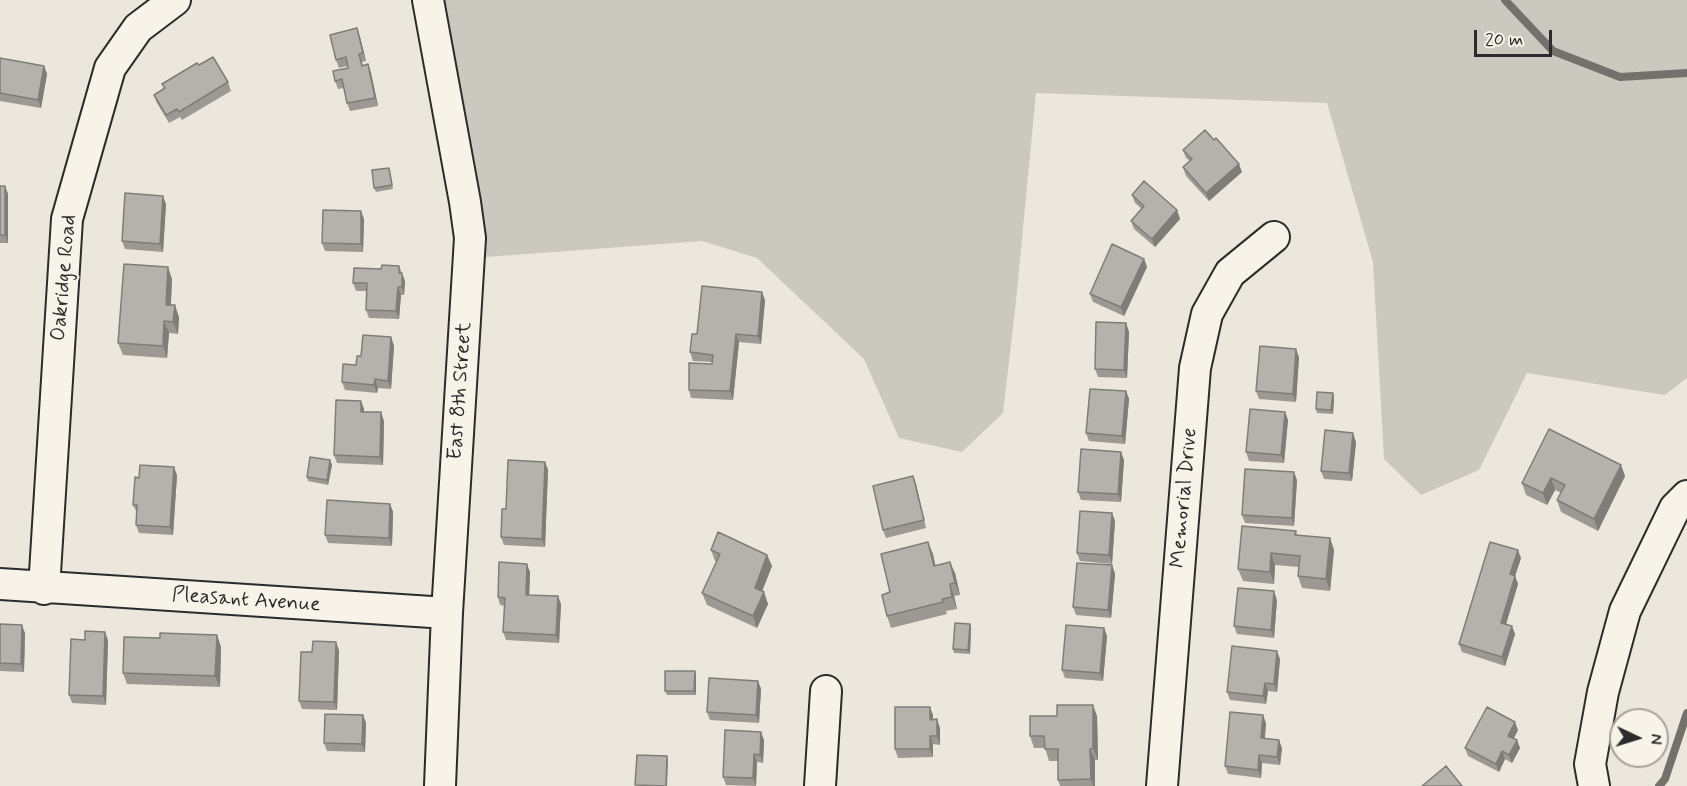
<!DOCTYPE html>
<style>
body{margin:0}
#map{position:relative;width:1687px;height:786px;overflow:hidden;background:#ebe7dd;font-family:Mynerve,sans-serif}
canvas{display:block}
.north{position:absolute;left:1609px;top:708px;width:60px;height:60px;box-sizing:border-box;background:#f7f3e8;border:2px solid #a5a39c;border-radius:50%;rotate:94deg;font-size:16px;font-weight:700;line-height:24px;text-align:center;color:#2b2b2b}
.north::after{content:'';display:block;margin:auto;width:21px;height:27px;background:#2b2b2b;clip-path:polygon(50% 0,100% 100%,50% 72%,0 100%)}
.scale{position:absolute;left:1474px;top:30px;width:78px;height:27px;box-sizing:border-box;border:3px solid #2b2b2b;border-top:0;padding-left:8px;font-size:18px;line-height:21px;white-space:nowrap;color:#2b2b2b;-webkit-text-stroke:4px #f7f3e8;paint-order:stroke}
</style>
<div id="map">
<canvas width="1687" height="786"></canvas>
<div class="north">N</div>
<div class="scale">20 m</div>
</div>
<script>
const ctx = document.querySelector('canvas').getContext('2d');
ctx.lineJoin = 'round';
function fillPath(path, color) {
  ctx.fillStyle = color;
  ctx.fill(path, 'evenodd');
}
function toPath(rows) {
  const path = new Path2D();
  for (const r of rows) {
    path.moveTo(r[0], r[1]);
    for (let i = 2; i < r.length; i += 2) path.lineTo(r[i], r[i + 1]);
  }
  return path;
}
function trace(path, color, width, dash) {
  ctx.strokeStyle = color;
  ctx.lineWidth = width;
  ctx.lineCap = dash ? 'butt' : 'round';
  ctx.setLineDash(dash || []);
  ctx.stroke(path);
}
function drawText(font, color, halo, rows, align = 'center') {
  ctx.font = font + ' Mynerve,sans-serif';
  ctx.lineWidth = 4.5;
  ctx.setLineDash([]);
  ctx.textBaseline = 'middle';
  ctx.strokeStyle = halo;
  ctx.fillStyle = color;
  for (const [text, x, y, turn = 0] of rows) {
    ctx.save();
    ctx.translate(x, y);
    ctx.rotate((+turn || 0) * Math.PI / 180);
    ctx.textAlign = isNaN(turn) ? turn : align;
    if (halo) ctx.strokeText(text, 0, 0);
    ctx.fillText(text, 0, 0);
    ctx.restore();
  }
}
const green = toPath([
 [445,0,1687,0,1687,378,1665,395,1527,373,1479,470,1421,495,1384,459,1373,262,1327,103,1036,93,1016,301,1003,413,962,452,899,438,864,359,757,258,702,241,486,257,483,211]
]);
const stream = toPath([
 [1505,0,1553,51,1620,77,1687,73],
 [1659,786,1665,779,1687,713]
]);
const street = toPath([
 [428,0,465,202,470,238,447,613,440,786],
 [0,584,447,613],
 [44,589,67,219,110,68,138,28,175,0],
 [820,786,826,691],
 [1162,786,1195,368,1207,314,1230,273,1274,237],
 [1594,786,1590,764,1603,692,1625,611,1675,508,1687,496]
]);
const wall = toPath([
 [360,37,366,61,362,62,363,65,368,64,371,73,378,106,350,111,347,103,344,88,338,89,335,81,348,68,347,66,339,68,336,60],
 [0,58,44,66,47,74,41,108,0,101],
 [199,65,228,82,231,91,182,120,180,117,169,123,157,103,154,95,164,89,162,84],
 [1214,140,1242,172,1209,201,1186,176,1183,167,1190,161,1186,158,1183,150],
 [390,172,393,189,376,192,374,188],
 [0,186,5,186,8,194,8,243,0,243],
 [1132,195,1177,210,1180,219,1155,247,1134,229,1131,221,1142,209,1135,203],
 [166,204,163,252,125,249,122,241],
 [364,219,363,252,325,251,322,243],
 [1144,259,1147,267,1124,316,1093,302,1090,294],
 [399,266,405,281,404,295,401,295,399,319,369,318,366,310,367,291,356,291,353,283,381,269],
 [172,279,171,305,179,317,178,334,169,333,167,358,123,355,118,343],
 [765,300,761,344,739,342,733,400,691,398,689,390,712,364,712,362,693,361,690,352,697,334],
 [1126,323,1129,332,1127,378,1098,377,1095,369],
 [391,337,394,346,391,389,378,388,377,393,345,390,342,382,356,365,361,356],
 [1299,357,1296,402,1259,399,1256,391],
 [1126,391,1129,399,1125,444,1089,441,1086,433],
 [1333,393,1334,398,1333,414,1317,413,1316,409],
 [361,401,364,409,364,412,384,421,383,465,337,463,334,455],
 [1285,412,1288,420,1284,463,1249,461,1246,452],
 [1356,442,1352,481,1324,479,1321,471],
 [330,460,332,465,328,485,308,481,307,477],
 [1124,460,1121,502,1081,500,1078,492],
 [545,462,548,470,545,547,504,545,501,537,506,509],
 [1621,465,1625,476,1598,531,1561,512,1557,500,1561,493,1555,490,1547,505,1526,495,1522,483],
 [177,475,173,535,139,533,136,525,137,513,133,505,139,478],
 [913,476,916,484,926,528,886,538,883,530],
 [1297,480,1294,526,1245,523,1242,515],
 [390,504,393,512,392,546,328,543,325,535],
 [1112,513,1115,521,1112,564,1080,561,1077,553],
 [1296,531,1297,535,1330,538,1334,550,1330,591,1302,588,1298,576,1299,567,1275,565,1274,584,1243,581,1238,569],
 [711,550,767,555,772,566,762,591,768,604,757,628,707,605,702,593,717,562,715,561],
 [933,554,935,566,955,573,960,595,954,596,957,609,946,611,947,614,891,628,887,616,890,592],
 [1521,558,1515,576,1518,584,1506,624,1515,634,1505,666,1462,652,1459,644],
 [1112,565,1115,574,1111,618,1076,615,1073,607],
 [530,572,529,595,561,604,559,643,506,640,503,632,505,606,500,605,498,597],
 [1277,600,1274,638,1237,634,1234,626],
 [0,624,25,633,24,672,0,671],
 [970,624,971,628,970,654,954,653,953,649],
 [1104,628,1107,636,1103,681,1065,678,1062,670],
 [217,635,221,647,220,687,127,684,123,673,160,638],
 [108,640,106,705,72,703,69,695],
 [339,650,337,710,302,709,299,701,312,652],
 [1280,659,1277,692,1268,691,1266,704,1230,700,1227,692],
 [696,675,696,695,667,695,665,691],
 [758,681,761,689,759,723,710,720,707,712],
 [363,715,366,723,365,752,327,751,324,743],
 [933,715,933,720,940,728,940,745,933,744,933,757,898,758,895,749],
 [1097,716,1098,760,1095,760,1095,786,1060,786,1058,780,1058,761,1049,761,1045,748,1034,748,1030,736],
 [1266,723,1265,738,1282,748,1280,765,1262,763,1261,778,1228,774,1225,766],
 [1518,730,1513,738,1517,740,1520,748,1512,763,1505,759,1499,772,1468,756,1465,748],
 [764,740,763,763,757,762,756,786,726,785,723,777]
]);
const shadedWall = toPath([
 [357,28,360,37,366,61,363,53],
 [368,64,371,73,378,106,375,98],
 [44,66,47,74,41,108,38,100],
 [1239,164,1242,172,1209,201,1206,193],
 [5,186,8,194,8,243,5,235],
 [163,196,166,204,163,252,160,244],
 [1177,210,1180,219,1155,247,1152,239],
 [361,211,364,219,363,252,361,244],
 [1144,259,1147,267,1124,316,1121,307],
 [168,267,172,279,170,316,166,305],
 [402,273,405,281,404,295,402,287],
 [398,287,401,295,399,319,396,311],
 [762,292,765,300,761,344,758,336],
 [175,305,179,317,178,334,173,322],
 [164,321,169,333,167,358,163,346],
 [1126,323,1129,332,1127,378,1124,370],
 [736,334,739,342,733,400,730,391],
 [391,337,394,346,391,389,388,381],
 [1296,349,1299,357,1296,402,1293,394],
 [375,379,378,388,377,393,374,385],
 [1126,391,1129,399,1125,444,1122,436],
 [1333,393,1334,398,1333,414,1331,410],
 [361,401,364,409,363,420,361,412],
 [381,412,384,421,383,465,380,457],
 [1285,412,1288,420,1284,463,1281,455],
 [1353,433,1356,442,1352,481,1349,473],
 [1121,452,1124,460,1121,502,1118,494],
 [330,460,332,465,328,485,327,480],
 [545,462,548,470,545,547,542,539],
 [1621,465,1625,476,1598,531,1594,519],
 [174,467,177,475,173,535,170,527],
 [1294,472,1297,480,1294,526,1292,518],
 [913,476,916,484,926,528],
 [1551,478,1555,490,1547,505,1543,493],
 [390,504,393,512,392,546,389,538],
 [1112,513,1115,521,1112,564,1109,555],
 [1330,538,1334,550,1330,591,1326,579],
 [928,542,933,554,938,578,934,566],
 [1518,550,1521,558,1513,582,1510,574],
 [1271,553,1275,565,1274,584,1270,572],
 [767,555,772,566,759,599,755,588],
 [950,562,955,573,960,595,955,583],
 [527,564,530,572,529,603,526,595],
 [1112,565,1115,574,1111,618,1108,610],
 [1515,576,1518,584,1504,631,1501,623],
 [950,584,954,596,957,609,952,597],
 [1274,591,1277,600,1274,638,1271,630],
 [764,592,768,604,757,628,753,616],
 [558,596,561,604,559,643,556,635],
 [970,624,971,628,970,654,968,650],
 [22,625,25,633,24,672,21,664],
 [1512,626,1515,634,1505,666,1502,657],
 [1104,628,1107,636,1103,681,1100,673],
 [105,632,108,640,106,705,103,696],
 [217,635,221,647,220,687,215,676],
 [336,642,339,650,337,710,334,702],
 [1277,651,1280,659,1277,692,1274,684],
 [695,671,696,675,696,695,694,691],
 [758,681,761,689,759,723,756,715],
 [1265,683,1268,691,1266,704,1263,696],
 [1093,705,1097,716,1098,760,1093,748],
 [930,707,933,715,933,728,930,720],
 [363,715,366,723,365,752,362,744],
 [1263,715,1266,723,1264,746,1261,738],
 [937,719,940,728,940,745,937,736],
 [1515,722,1518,730,1511,744,1508,736],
 [761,732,764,740,763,763,760,755],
 [930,736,933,744,933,757,930,749],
 [1279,740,1282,748,1280,765,1277,757],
 [1517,740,1520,748,1512,763,1509,755],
 [1090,749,1095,760,1095,786,1093,786,1091,779],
 [1502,751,1505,759,1499,772,1496,764],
 [754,754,757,762,756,786,753,778],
 [1259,755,1262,763,1261,778,1258,770],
 [667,756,668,760,667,786,666,786]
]);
const building = toPath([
 [357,28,363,53,359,54,362,66,368,64,375,98,347,103,342,79,335,81,333,71,348,68,346,57,336,60,330,35,357,28],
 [213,57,228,82,179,112,177,109,166,115,154,95,165,88,162,84,197,63,199,65,213,57],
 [0,58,44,66,38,100,0,93,0,58],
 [1205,130,1214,140,1216,138,1239,164,1206,193,1183,167,1192,159,1183,150,1205,130],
 [389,168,392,185,374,188,372,170,389,168],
 [1144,181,1177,210,1152,239,1131,221,1144,206,1132,195,1144,181],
 [0,186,5,186,5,235,0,235,0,186],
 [125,193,163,196,160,244,122,241,125,193],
 [323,210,361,211,361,244,322,243,323,210],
 [1112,244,1144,259,1121,307,1090,294,1112,244],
 [124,264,168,267,166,305,175,305,173,322,164,321,163,346,118,343,124,264],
 [382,265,399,266,399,273,402,273,402,287,398,287,396,311,366,310,367,283,353,283,354,268,381,269,382,265],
 [702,286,762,292,758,336,736,334,730,391,689,390,689,363,712,364,713,355,690,352,692,334,697,334,702,286],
 [1096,322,1126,323,1124,370,1095,369,1096,322],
 [363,335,391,337,388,381,375,379,374,385,342,382,343,364,356,365,357,356,361,356,363,335],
 [1260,346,1296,349,1293,394,1256,391,1260,346],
 [1090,389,1126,391,1122,436,1086,433,1090,389],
 [1317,392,1333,393,1331,410,1316,409,1317,392],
 [336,400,361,401,361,412,381,412,380,457,334,455,336,400],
 [1250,409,1285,412,1281,455,1246,452,1250,409],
 [1549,429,1621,465,1594,519,1557,500,1565,485,1551,478,1543,493,1522,483,1549,429],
 [1325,430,1353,433,1349,473,1321,471,1325,430],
 [1081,449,1121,452,1118,494,1078,492,1081,449],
 [310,457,330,460,327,480,307,477,310,457],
 [508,460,545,462,542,539,501,537,502,509,506,509,508,460],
 [140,465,174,467,170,527,136,525,137,505,133,505,135,477,139,478,140,465],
 [1245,469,1294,472,1292,518,1242,515,1245,469],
 [913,476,924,520,883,530,873,486,913,476],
 [327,500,390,504,389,538,325,535,327,500],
 [1080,511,1112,513,1109,555,1077,553,1080,511],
 [1242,526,1296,531,1295,535,1330,538,1326,579,1298,576,1300,556,1271,553,1270,572,1238,569,1242,526],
 [718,532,767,555,755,588,764,592,753,616,702,593,720,554,711,550,718,532],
 [928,542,934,566,950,562,955,583,950,584,952,597,942,599,943,602,887,616,882,595,890,592,881,554,928,542],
 [1490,542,1518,550,1510,574,1515,576,1501,623,1512,626,1502,657,1459,644,1490,542],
 [499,562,527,564,526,595,558,596,556,635,503,632,505,598,498,597,499,562],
 [1077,563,1112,565,1108,610,1073,607,1077,563],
 [1238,588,1274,591,1271,630,1234,626,1238,588],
 [955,623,970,624,968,650,953,649,955,623],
 [0,624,22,625,21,664,0,663,0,624],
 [1066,625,1104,628,1100,673,1062,670,1066,625],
 [85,631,105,632,103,696,69,695,71,639,85,640,85,631],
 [160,633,217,635,215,676,123,673,124,637,160,638,160,633],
 [313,641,336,642,334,702,299,701,301,652,312,652,313,641],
 [1232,646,1277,651,1274,684,1265,683,1263,696,1227,692,1232,646],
 [665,671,695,671,694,691,665,691,665,671],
 [709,678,758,681,756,715,707,712,709,678],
 [1057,705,1093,705,1093,748,1090,749,1091,779,1058,780,1058,749,1045,749,1044,736,1030,736,1030,716,1057,716,1057,705],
 [895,707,930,707,930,720,937,719,937,736,930,736,930,749,895,749,895,707],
 [1487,707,1515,722,1508,736,1517,740,1509,755,1502,751,1496,764,1465,748,1487,707],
 [1230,712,1263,715,1261,738,1279,740,1277,757,1259,755,1258,770,1225,766,1230,712],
 [325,714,363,715,362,744,324,743,325,714],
 [725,730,761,732,760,755,754,754,753,778,723,777,725,730],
 [637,755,667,756,666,786,635,785,637,755],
 [1446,766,1462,786,1422,786,1446,766]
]);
const streetNames = [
 ["Oakridge Road",65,278,-85],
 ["East 8th Street",461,391,-86],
 ["Memorial Drive",1185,498,-85],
 ["Pleasant Avenue",246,601,4]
];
fillPath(green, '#cbc8bf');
trace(stream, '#72716c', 8);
trace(street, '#2b2b2b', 34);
trace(street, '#f7f3e8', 30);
fillPath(wall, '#9c9993');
fillPath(shadedWall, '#7f7d78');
fillPath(building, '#b5b2ab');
trace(building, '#7f7d78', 1.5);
drawText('21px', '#2b2b2b', '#f7f3e8', streetNames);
</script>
